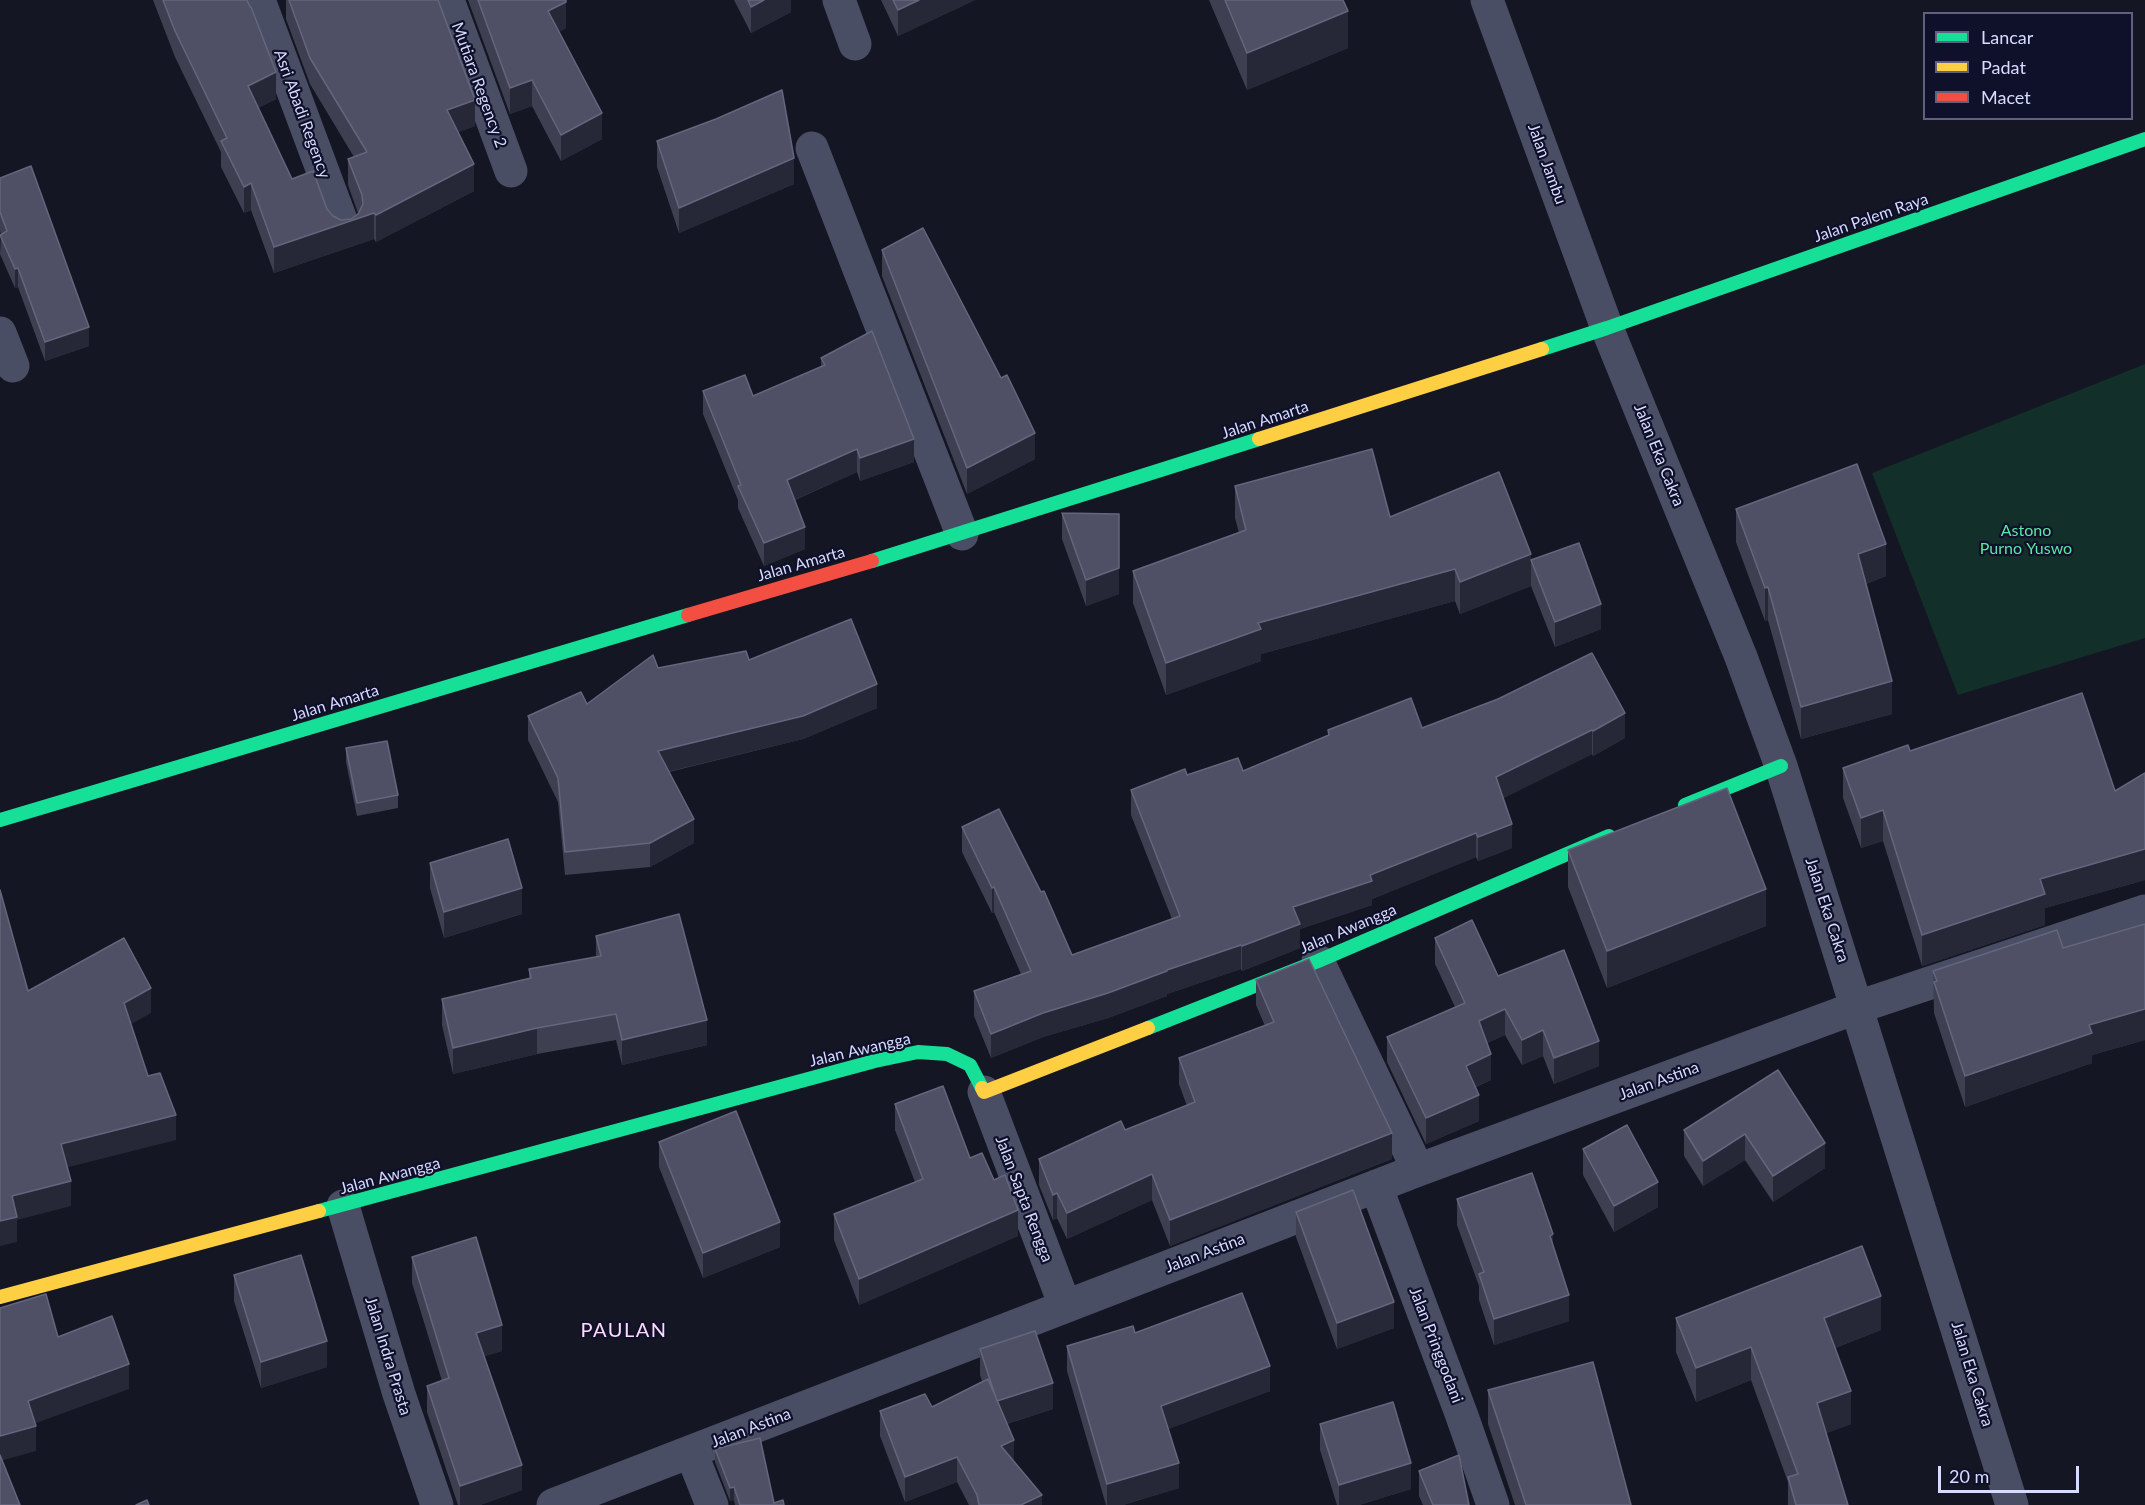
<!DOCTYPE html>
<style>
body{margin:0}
#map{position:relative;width:2145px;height:1505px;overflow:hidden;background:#151623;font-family:Lato,sans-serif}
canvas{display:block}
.legend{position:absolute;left:1923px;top:12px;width:210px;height:108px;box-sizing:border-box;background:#0f1029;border:2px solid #5f617f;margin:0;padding:8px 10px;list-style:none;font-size:18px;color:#d7dbff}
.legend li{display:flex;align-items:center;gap:12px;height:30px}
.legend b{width:30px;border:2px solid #5f617f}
.scale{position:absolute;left:1938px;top:1466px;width:141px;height:27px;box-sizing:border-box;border:3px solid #d7dbff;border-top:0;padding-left:8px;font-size:18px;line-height:21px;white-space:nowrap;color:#d7dbff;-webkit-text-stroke:4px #0f1029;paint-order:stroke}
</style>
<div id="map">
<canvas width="2145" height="1505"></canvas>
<ul class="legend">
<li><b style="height:8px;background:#16e098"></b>Lancar</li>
<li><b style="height:8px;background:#ffcf43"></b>Padat</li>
<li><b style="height:8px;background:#f24e42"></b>Macet</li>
</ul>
<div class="scale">20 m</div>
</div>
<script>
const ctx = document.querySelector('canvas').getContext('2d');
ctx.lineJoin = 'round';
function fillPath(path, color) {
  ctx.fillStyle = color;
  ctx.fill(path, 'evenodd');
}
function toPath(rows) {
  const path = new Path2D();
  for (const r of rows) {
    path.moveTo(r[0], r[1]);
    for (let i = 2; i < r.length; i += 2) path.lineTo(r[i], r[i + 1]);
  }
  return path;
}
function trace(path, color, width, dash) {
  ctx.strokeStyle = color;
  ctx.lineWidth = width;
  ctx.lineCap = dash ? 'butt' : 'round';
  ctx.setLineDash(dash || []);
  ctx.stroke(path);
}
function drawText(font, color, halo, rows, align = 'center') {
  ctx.font = font + ' Lato,sans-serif';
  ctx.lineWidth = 4.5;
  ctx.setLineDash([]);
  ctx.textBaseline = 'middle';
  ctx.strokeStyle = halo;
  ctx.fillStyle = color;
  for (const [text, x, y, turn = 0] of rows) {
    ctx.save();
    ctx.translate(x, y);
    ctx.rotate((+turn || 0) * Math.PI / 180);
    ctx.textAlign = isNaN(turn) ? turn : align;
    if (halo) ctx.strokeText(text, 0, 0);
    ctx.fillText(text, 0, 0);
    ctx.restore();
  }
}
const green = toPath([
 [2145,364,2145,638,1958,695,1872,473]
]);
const street = toPath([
 [259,0,344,228],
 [448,0,511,171],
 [839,0,855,44],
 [1487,0,1607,328,1741,657,1781,766,2012,1505],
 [812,148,962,534],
 [0,333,13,366],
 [1318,961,1418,1170],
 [984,1092,1065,1306],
 [1376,1186,1462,1416,1493,1505],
 [343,1206,399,1394,437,1505],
 [691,1452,712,1505],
 [553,1505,1418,1170,1858,1007,2145,911]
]);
const fast = toPath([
 [1542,349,1607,328,2145,139],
 [872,561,1259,439],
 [1685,805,1781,766],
 [0,820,688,615],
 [1148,1028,1318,961,1609,836],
 [319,1211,875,1061,918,1052,947,1054,970,1065,982,1088]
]);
const slow = toPath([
 [1259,439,1542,349],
 [982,1088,984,1092,1148,1028],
 [0,1297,319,1211]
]);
const jam = toPath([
 [688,615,872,561]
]);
const wall = toPath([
 [153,0,247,0,276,99,258,108,292,179,327,209,333,216,341,220,351,219,358,213,348,185,348,159,354,157,310,84,286,19,286,0,438,0,475,126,458,132,474,191,376,242,374,239,274,273,251,210,244,213,221,167,221,152,175,57],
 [468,0,566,0,566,28,559,32,602,139,561,161,532,106,510,114],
 [734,0,791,0,791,12,751,33],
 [881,0,975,0,898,36],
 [1209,0,1343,0,1348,48,1247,90],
 [657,141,794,184,679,233,657,167],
 [0,178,89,346,45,361,18,287,15,288,0,254,1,234,0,231],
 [882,250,1001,378,1035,459,967,494,882,276],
 [821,358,914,462,860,481,857,472,795,500,805,549,764,566,738,508,738,500,703,414,703,391,753,396,821,367],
 [1235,486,1390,517,1531,560,1601,629,1555,647,1531,586,1460,614,1455,601,1261,654,1261,661,1166,695,1133,603,1133,571,1239,533,1235,518],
 [1736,509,1886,576,1866,584,1892,714,1801,739,1768,620,1765,621,1736,542],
 [1062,513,1119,594,1086,606,1062,539],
 [749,660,877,708,803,739,669,772,694,843,650,867,565,875,558,802,528,740,528,716,587,704,658,668],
 [1498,699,1625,738,1593,756,1592,754,1503,798,1512,848,1478,861,1476,857,1372,899,1372,905,1300,929,1300,948,1242,971,1241,969,1167,994,1167,996,1108,1018,1043,1037,991,1058,974,1016,974,991,1021,974,994,912,992,913,962,852,962,827,1072,955,1172,919,1131,815,1131,790,1187,775,1243,771,1328,735,1328,730,1422,728],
 [346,748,398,795,398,808,357,816,346,762],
 [1910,751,2115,791,2145,773,2145,880,2045,908,2045,925,1922,966,1883,841,1861,848,1843,798,1843,768],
 [1568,850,1766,926,1607,988,1568,887],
 [430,863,522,914,444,938,430,888],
 [2145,924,2145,1040,2092,1055,2092,1063,1965,1107,1934,1013,1933,971,2063,948],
 [596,936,707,1045,622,1065,616,1040,537,1054,453,1074,442,1025,442,999,529,978,529,969,596,957],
 [1435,938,1498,976,1599,1066,1554,1084,1543,1056,1522,1065,1505,1035,1487,1043,1491,1080,1476,1087,1479,1121,1426,1144,1387,1062,1387,1037,1455,1007,1435,964],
 [1256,980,1392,1159,1170,1246,1152,1200,1067,1239,1057,1218,1053,1220,1039,1185,1039,1159,1125,1130,1187,1106,1179,1084,1179,1058,1265,1026,1256,1005],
 [1778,1070,1825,1168,1773,1202,1745,1160,1703,1186,1684,1156,1684,1130],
 [895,1104,970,1158,994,1180,1018,1236,859,1305,834,1240,834,1214,915,1182,895,1130],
 [659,1142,780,1247,703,1278,659,1167],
 [1583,1149,1658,1207,1614,1232,1583,1175],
 [1457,1199,1553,1247,1569,1321,1494,1345,1479,1300,1479,1286,1457,1225],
 [1296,1212,1394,1328,1337,1349,1296,1237],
 [412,1257,502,1351,484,1356,522,1490,480,1505,458,1505,427,1412,427,1386,442,1381,412,1283],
 [234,1275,327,1367,261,1388,234,1301],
 [1676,1318,1881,1330,1835,1348,1851,1424,1826,1433,1848,1505,1788,1505,1788,1482,1751,1380,1696,1402,1676,1352],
 [1135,1333,1270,1391,1168,1429,1179,1488,1123,1505,1106,1505,1067,1371,1067,1346],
 [980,1349,1053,1409,1007,1424,1014,1461,1042,1505,969,1505,957,1482,905,1502,880,1436,880,1411,932,1407,982,1381,980,1375],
 [1488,1390,1631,1505,1515,1505,1488,1424],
 [1320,1424,1411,1489,1359,1505,1337,1505,1320,1450],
 [715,1449,774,1503,784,1505,735,1505,734,1500,730,1501,715,1462],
 [1419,1471,1469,1505,1423,1505,1419,1496]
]);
const shadedWall = toPath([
 [764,0,791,0,791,12,751,33,751,7],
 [919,0,975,0,898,36,898,10],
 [566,2,566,28,548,38,548,11],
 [1348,11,1348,48,1247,90,1247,53],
 [276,72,276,99,248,113,248,86],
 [532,80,532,106,510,114,510,88],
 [475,100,475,126,447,136,447,110],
 [602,113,602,139,561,161,561,135],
 [794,158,794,184,679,233,679,208],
 [474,164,474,191,376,242,376,215],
 [251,183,251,210,244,213,244,187],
 [374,213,374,239,274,273,274,247],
 [18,268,18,287,15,288,15,269],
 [89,327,89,346,45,361,45,342],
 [1035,433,1035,459,967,494,967,468],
 [914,439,914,462,860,481,860,458],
 [857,449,857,472,787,503,787,480],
 [1119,514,1119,594,1086,606,1086,580],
 [805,527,805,549,764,566,764,543],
 [1886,544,1886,576,1858,587,1858,554],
 [1531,554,1531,586,1460,614,1460,582],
 [1455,569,1455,601,1261,654,1261,661,1166,695,1166,663,1258,623],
 [1768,587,1768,620,1765,621,1765,588],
 [1601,604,1601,629,1555,647,1555,622],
 [1892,681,1892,714,1801,739,1801,707],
 [877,684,877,708,803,739,658,774,658,751],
 [1625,713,1625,738,1593,756,1593,731],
 [1592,730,1592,754,1496,802,1496,777],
 [1883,810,1883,841,1861,848,1861,818],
 [694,819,694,843,650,867,650,843],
 [1512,824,1512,848,1478,861,1478,837],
 [1476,833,1476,857,1372,899,1372,905,1300,929,1300,948,1242,971,1242,946,1293,907],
 [2145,849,2145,880,2045,908,2045,925,1922,966,1922,935,2040,879],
 [994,887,994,912,992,913,992,888],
 [522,888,522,914,444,938,444,912],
 [1766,889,1766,926,1607,988,1607,951],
 [1241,945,1241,969,1167,994,1167,996,1108,1018,1043,1037,991,1058,991,1034,1043,1013],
 [151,988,151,1013,124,1028,124,1003],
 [1505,1009,1505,1035,1479,1047,1479,1021],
 [2145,1009,2145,1040,2092,1055,2092,1063,1965,1107,1965,1076,2089,1025],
 [707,1020,707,1045,622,1065,622,1040],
 [537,1028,537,1054,453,1074,453,1048],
 [1543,1030,1543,1056,1522,1065,1522,1040],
 [1599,1041,1599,1066,1554,1084,1554,1058],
 [1491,1054,1491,1080,1466,1091,1466,1066],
 [1479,1095,1479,1121,1426,1144,1426,1118],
 [176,1115,176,1140,61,1169,61,1144],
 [1392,1133,1392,1159,1170,1246,1170,1220],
 [1745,1134,1745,1160,1703,1186,1703,1161],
 [1825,1143,1825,1168,1773,1202,1773,1176],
 [1152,1174,1152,1200,1067,1239,1067,1213],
 [71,1181,71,1206,17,1220,17,1242,0,1246,0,1221,12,1196],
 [1658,1182,1658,1207,1614,1232,1614,1206],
 [1057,1193,1057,1218,1053,1220,1053,1195],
 [1018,1210,1018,1236,859,1305,859,1279],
 [780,1222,780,1247,703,1278,703,1253],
 [1553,1234,1553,1260,1550,1236],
 [1569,1295,1569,1321,1494,1345,1494,1319],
 [1881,1296,1881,1330,1824,1352,1824,1318],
 [1394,1302,1394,1328,1337,1349,1337,1323],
 [502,1325,502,1351,476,1359,476,1333],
 [327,1341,327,1367,261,1388,261,1362],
 [1751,1347,1751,1380,1696,1402,1696,1368],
 [129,1364,129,1389,28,1426,28,1401],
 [1270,1366,1270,1391,1161,1432,1161,1406],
 [1053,1383,1053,1409,997,1427,997,1401],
 [1851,1391,1851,1424,1817,1437,1817,1403],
 [36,1426,36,1451,0,1461,0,1436],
 [1014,1440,1014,1466,1001,1446],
 [957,1457,957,1482,905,1502,905,1477],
 [1179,1463,1179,1488,1123,1505,1107,1505,1107,1484],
 [1411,1463,1411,1489,1359,1505,1339,1505,1339,1485],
 [522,1465,522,1490,480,1505,460,1505,460,1486],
 [734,1487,734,1500,730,1501,730,1488],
 [1042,1495,1042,1505,1021,1505]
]);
const building = toPath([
 [163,0,247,0,250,7,251,7,276,72,248,86,292,179,313,171,327,209,333,216,341,220,351,219,358,214,363,204,362,195,348,159,367,152,310,58,289,0,438,0,475,100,447,110,474,164,376,215,374,213,274,247,251,183,244,187,221,141,227,138,175,31,163,0],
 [478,0,566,0,566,2,548,11,602,113,561,135,532,80,510,88,478,0],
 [748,0,764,0,751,7,748,0],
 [893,0,919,0,898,10,893,0],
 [1225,0,1343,0,1348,11,1247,53,1225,0],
 [782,90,794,158,679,208,657,141,716,119,782,90],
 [31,166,89,327,45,342,18,268,15,269,0,235,7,231,0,212,0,178,31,166],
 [923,228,1001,378,1007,375,1035,433,967,468,882,250,923,228],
 [872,331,914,439,860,458,857,449,787,480,805,527,764,543,738,486,741,485,703,391,745,375,753,396,825,365,821,358,872,331],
 [1372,449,1390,517,1499,472,1531,554,1460,582,1455,569,1258,623,1261,629,1166,663,1133,571,1246,530,1235,486,1372,449],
 [1857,464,1886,544,1858,554,1892,681,1801,707,1768,587,1765,588,1736,509,1857,464],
 [1062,513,1119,514,1119,568,1086,580,1062,513],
 [1579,543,1601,604,1555,622,1531,560,1579,543],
 [851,619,877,684,803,716,658,751,694,819,650,843,565,852,558,778,528,716,581,692,587,704,653,655,658,668,746,651,749,660,851,619],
 [1592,653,1625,713,1593,731,1592,730,1496,777,1512,824,1478,837,1476,833,1370,875,1372,881,1293,907,1300,924,1242,946,1241,945,1167,970,1167,971,1108,993,1043,1013,991,1034,974,991,1031,971,994,887,992,888,962,827,999,809,1041,892,1044,891,1072,955,1180,916,1131,790,1185,769,1187,775,1238,758,1243,771,1329,735,1328,730,1411,698,1422,728,1498,699,1592,653],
 [2082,693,2115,791,2145,773,2145,849,2040,879,2045,894,1922,935,1883,810,1861,818,1843,768,1908,745,1910,751,2082,693],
 [387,741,398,795,357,803,346,748,387,741],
 [1727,788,1766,889,1607,951,1568,850,1727,788],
 [508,839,522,888,444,912,430,863,508,839],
 [0,890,28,991,124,938,151,988,124,1003,148,1076,160,1073,176,1115,61,1144,71,1181,12,1196,17,1217,0,1221,0,890],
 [679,914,707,1020,622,1040,616,1014,537,1028,453,1048,442,999,531,978,529,969,601,956,596,936,679,914],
 [1472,920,1498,976,1564,950,1599,1041,1554,1058,1543,1030,1522,1040,1505,1009,1479,1021,1491,1054,1466,1066,1479,1095,1426,1118,1387,1037,1465,1003,1435,938,1472,920],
 [2145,924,2145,1009,2089,1025,2092,1033,1965,1076,1934,982,1937,981,1933,971,2057,930,2063,948,2145,924],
 [1309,959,1392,1133,1170,1220,1152,1174,1067,1213,1057,1193,1053,1195,1039,1159,1121,1121,1125,1130,1195,1102,1179,1058,1274,1022,1256,980,1309,959],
 [1778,1070,1825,1143,1773,1176,1745,1134,1703,1161,1684,1130,1778,1070],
 [943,1086,970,1158,982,1153,994,1180,1005,1175,1018,1210,859,1279,834,1214,923,1179,895,1104,943,1086],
 [736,1111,780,1222,703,1253,659,1142,736,1111],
 [1627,1125,1658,1182,1614,1206,1583,1149,1627,1125],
 [1532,1173,1553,1234,1550,1236,1569,1295,1494,1319,1479,1274,1484,1272,1457,1199,1532,1173],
 [1353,1190,1394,1302,1337,1323,1296,1212,1353,1190],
 [476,1237,502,1325,476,1333,522,1465,460,1486,427,1386,449,1378,412,1257,476,1237],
 [1862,1246,1881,1296,1824,1318,1851,1391,1817,1403,1848,1505,1796,1505,1788,1477,1798,1474,1751,1347,1696,1368,1676,1318,1862,1246],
 [301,1255,327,1341,261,1362,234,1275,301,1255],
 [1242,1293,1270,1366,1161,1406,1179,1463,1107,1484,1067,1346,1133,1326,1135,1333,1242,1293],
 [46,1294,58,1337,112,1316,129,1364,28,1401,36,1426,0,1436,0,1308,46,1294],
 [1035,1331,1053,1383,997,1401,980,1349,1035,1331],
 [1593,1362,1631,1505,1526,1505,1488,1390,1593,1362],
 [988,1379,1014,1440,1001,1446,1042,1495,1021,1505,979,1505,977,1495,957,1457,905,1477,880,1411,925,1394,932,1407,988,1379],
 [1393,1402,1411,1463,1339,1485,1320,1424,1393,1402],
 [760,1438,774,1503,783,1500,784,1505,740,1505,734,1487,730,1488,715,1449,760,1438],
 [0,1455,20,1505,0,1505,0,1455],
 [1459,1455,1469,1505,1433,1505,1419,1471,1459,1455],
 [147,1500,149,1505,136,1505,147,1500]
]);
const streetNames = [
 ["Mutiara Regency 2",479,85,70],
 ["Asri Abadi Regency",302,114,70],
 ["Jalan Jambu",1547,164,70],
 ["Jalan Palem Raya",1871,218,-19],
 ["Jalan Amarta",1265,420,-18],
 ["Jalan Eka Cakra",1659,455,68],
 ["Jalan Amarta",801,564,-16],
 ["Jalan Amarta",335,703,-17],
 ["Jalan Eka Cakra",1827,910,72],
 ["Jalan Awangga",1348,929,-23],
 ["Jalan Awangga",860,1050,-13],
 ["Jalan Astina",1659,1081,-20],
 ["Jalan Awangga",390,1176,-15],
 ["Jalan Sapta Rengga",1024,1199,69],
 ["Jalan Astina",1205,1253,-21],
 ["Jalan Pringgodani",1436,1345,69],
 ["Jalan Indra Prasta",388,1356,73],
 ["Jalan Eka Cakra",1972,1374,73],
 ["Jalan Astina",751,1428,-21]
];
const parkNames = [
 ["Astono",2026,531],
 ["Purno Yuswo",2026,549]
];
const quarterNames = [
 ["PAULAN",624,1331]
];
fillPath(green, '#122f29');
trace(street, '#494e64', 33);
trace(fast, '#16e098', 14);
trace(slow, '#ffcf43', 14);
trace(jam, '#f24e42', 14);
fillPath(wall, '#3e4052');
fillPath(shadedWall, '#272837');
fillPath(building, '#4f5065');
trace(building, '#64667d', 1.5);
drawText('16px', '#d7dbff', '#0f1029', streetNames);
drawText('16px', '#5de5a4', '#0f1029', parkNames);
ctx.letterSpacing = '1.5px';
drawText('20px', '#ffd9fa', '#0f1029', quarterNames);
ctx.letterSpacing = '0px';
</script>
